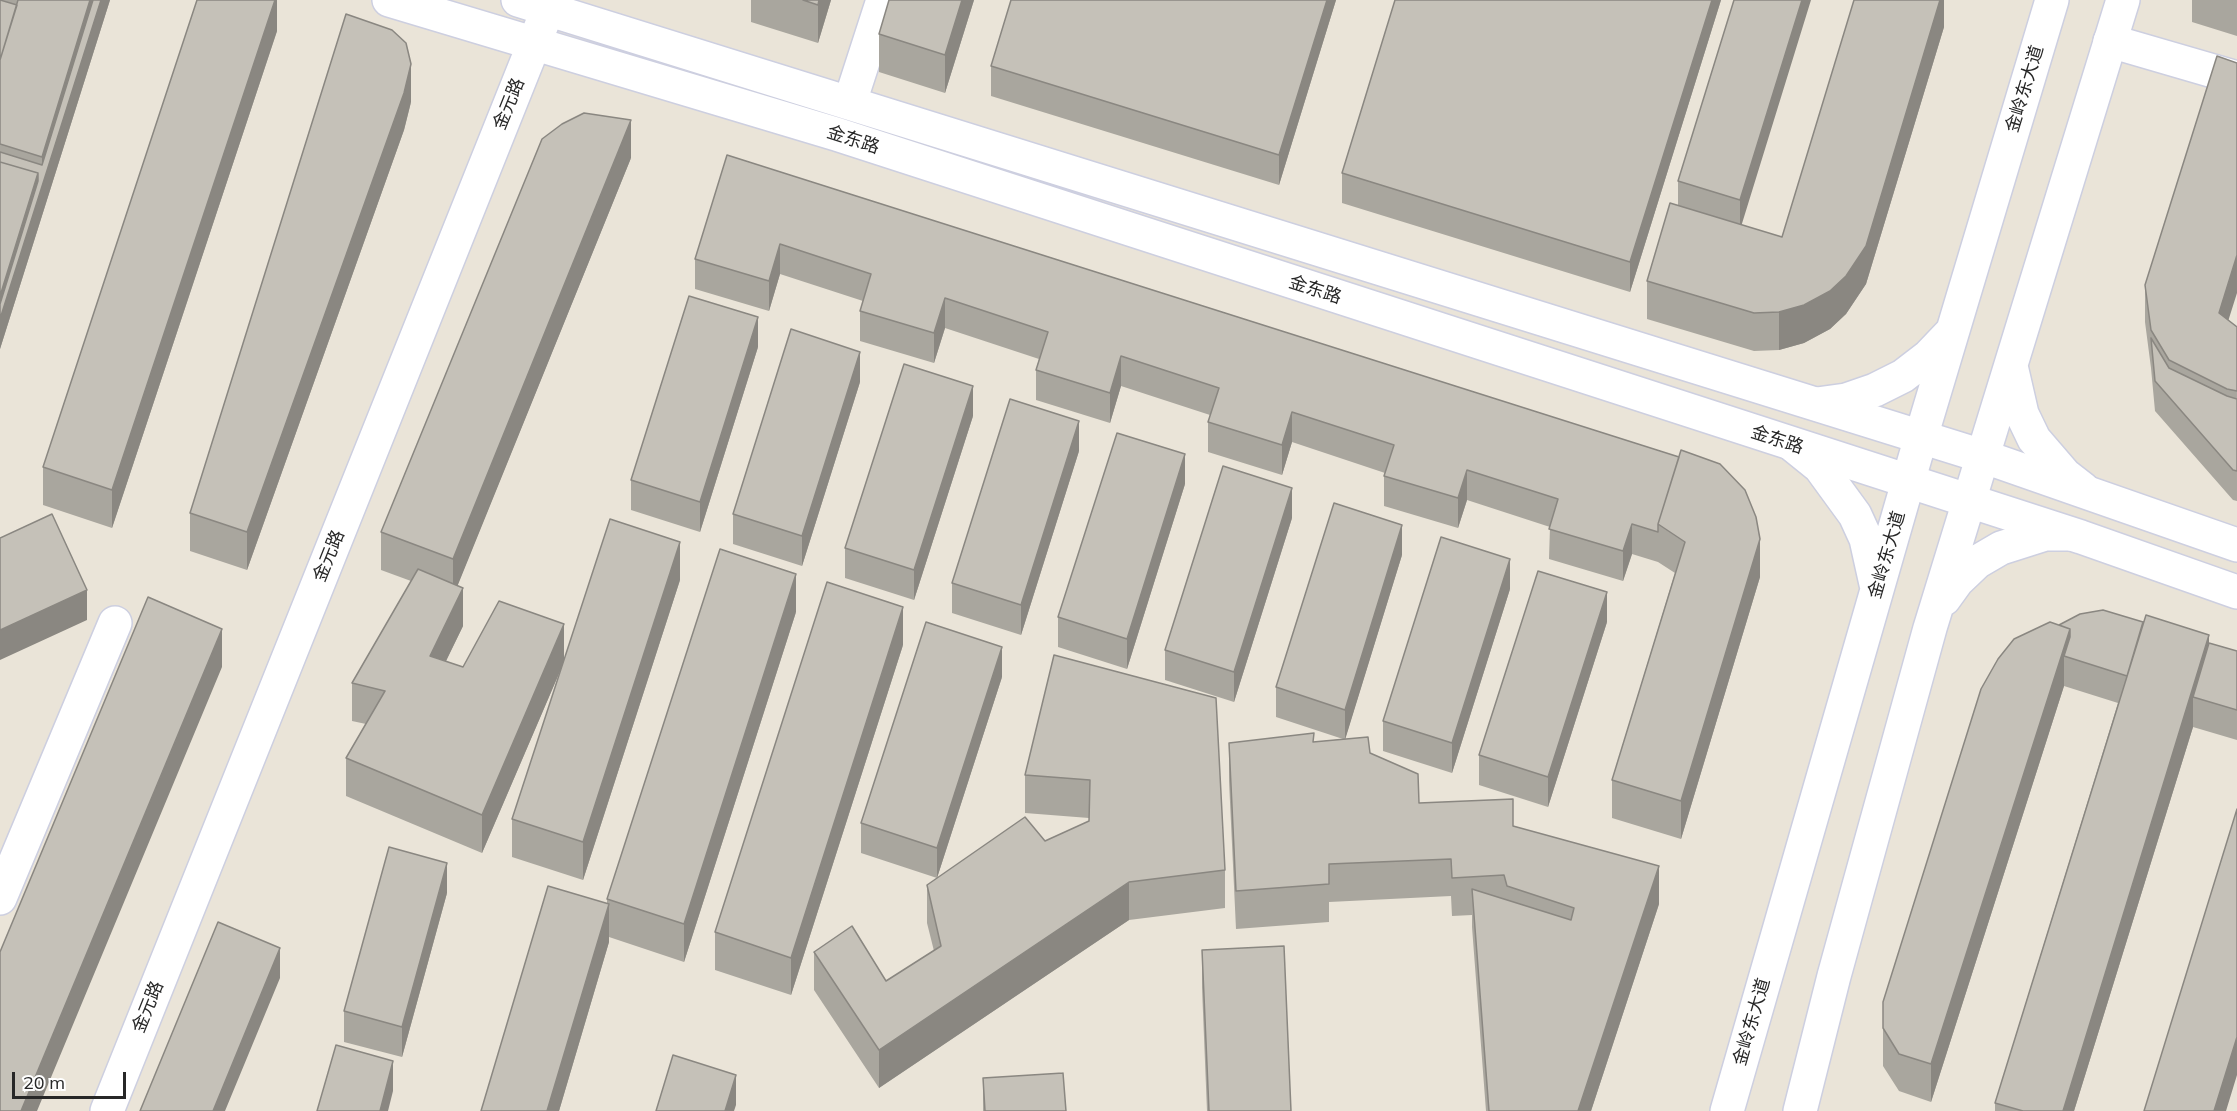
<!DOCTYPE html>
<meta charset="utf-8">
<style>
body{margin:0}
#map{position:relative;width:2237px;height:1111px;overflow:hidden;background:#eae4d8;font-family:Mulish,sans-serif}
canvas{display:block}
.scale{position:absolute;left:12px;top:1072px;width:114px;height:27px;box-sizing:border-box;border:3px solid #272727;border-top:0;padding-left:8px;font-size:18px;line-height:21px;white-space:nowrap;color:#272727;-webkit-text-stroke:4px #fff;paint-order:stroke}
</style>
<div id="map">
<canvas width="2237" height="1111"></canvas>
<div class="scale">20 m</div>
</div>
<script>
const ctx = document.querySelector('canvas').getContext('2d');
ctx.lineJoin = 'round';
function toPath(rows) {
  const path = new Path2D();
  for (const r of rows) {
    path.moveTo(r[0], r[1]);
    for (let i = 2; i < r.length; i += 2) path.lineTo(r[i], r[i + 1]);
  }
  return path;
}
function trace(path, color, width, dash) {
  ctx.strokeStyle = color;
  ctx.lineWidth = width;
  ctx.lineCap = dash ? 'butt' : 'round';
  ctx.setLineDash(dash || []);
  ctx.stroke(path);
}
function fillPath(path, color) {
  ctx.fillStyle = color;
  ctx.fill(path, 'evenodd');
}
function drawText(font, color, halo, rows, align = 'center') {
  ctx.font = font + ' Mulish,"Noto Sans SC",sans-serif';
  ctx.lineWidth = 5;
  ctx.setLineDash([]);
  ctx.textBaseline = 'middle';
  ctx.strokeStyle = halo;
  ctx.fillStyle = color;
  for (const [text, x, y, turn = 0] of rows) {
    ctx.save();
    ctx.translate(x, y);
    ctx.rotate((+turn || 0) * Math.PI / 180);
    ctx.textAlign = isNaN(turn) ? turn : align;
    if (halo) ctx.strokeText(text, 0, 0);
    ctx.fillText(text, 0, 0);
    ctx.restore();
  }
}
const minor = toPath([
 [2110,41,2237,78],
 [850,102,883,0],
 [0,898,115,623]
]);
const tertiary = toPath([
 [389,0,836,134,2081,537,2237,592],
 [518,0,1982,456,2237,545],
 [107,1111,542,24]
]);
const secondary = toPath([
 [2011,366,2022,414,2034,439,2065,475,2083,489],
 [1817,404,1846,400,1875,390,1903,376,1929,356,1950,334],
 [1794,446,1820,467,1855,515,1866,539,1876,584],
 [1944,599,1957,581,1977,562,2001,548,2045,534,2069,534],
 [1727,1111,1921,437,2052,0],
 [1800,1111,1834,976,1930,628,2123,0]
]);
const wall = toPath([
 [0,0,110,0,0,349],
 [277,0,277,31,112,528,43,505,43,467],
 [751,0,831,0,818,43,751,22],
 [974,0,945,93,879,72,879,34],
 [1011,0,1336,0,1279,185,991,96,991,66],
 [1395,0,1721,0,1630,292,1342,203,1342,173],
 [1734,0,1741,225,1782,237,1944,0,1944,27,1866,284,1846,314,1830,329,1804,343,1779,350,1754,351,1647,319,1647,281,1678,206,1678,181],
 [2192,0,2237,0,2237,36,2192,22],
 [411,102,404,130,247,570,190,551,190,513],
 [727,155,1679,457,1760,577,1681,839,1612,818,1612,780,1675,573,1658,562,1632,554,1623,581,1549,559,1550,527,1467,500,1458,528,1384,506,1384,476,1385,473,1292,442,1282,475,1208,452,1208,422,1210,415,1121,386,1110,423,1036,400,1036,370,1039,359,945,328,934,363,860,341,860,311,863,301,780,274,769,311,695,289,695,259],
 [631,158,457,586,463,626,446,661,463,667,564,661,680,580,583,880,512,857,512,819,563,664,482,853,346,796,346,758,366,724,352,721,352,683,411,581,381,570,381,532],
 [2145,285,2228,320,2237,327,2237,501,2233,500,2155,411,2151,368,2145,322],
 [758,347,700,532,631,510,631,480],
 [860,382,802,566,733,544,733,514],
 [973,416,914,600,845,578,845,548],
 [1079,451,1021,635,952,613,952,583],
 [1185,484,1127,669,1058,647,1058,617],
 [1292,518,1234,702,1165,680,1165,650],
 [1402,555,1345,739,1370,753,1419,803,1513,826,1659,904,1591,1111,1486,1111,1472,927,1472,915,1452,916,1451,896,1329,902,1329,922,1236,929,1229,781,1229,743,1314,742,1343,739,1276,717,1276,687],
 [1510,589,1452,773,1383,751,1383,721],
 [796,612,684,962,609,937,609,942,559,1111,481,1111,607,903,607,899],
 [1607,622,1548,807,1479,785,1479,755],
 [2059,625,2209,643,2237,651,2237,740,2193,727,2074,1111,1995,1111,1995,1103,2118,703,2064,686,1931,1102,1899,1091,1883,1066,1883,1028],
 [903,645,791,995,715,970,715,932],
 [1054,655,1225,870,1225,908,1129,920,879,1088,814,990,814,952,886,981,934,951,927,923,927,885,937,878,861,853,861,823,1002,677,937,878,1045,841,1089,821,1089,818,1025,813,1025,775],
 [447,893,402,1057,344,1042,344,1011],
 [1202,950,1291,1111,1207,1111,1202,988],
 [983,1078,1066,1111,983,1111]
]);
const shadedWall = toPath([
 [90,0,110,0,0,349,0,296,38,173,42,185,42,157],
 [275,0,277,0,277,31,112,528,112,490],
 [819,0,831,0,818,43,818,5],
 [962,0,974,0,945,93,945,55],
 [1327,0,1336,0,1279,185,1279,155],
 [1712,0,1721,0,1630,292,1630,262],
 [1802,0,1811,0,1740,230,1740,200],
 [1940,0,1944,0,1944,27,1866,284,1846,314,1830,329,1804,343,1779,350,1779,312],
 [411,64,411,102,404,130,247,570,247,532],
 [631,120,631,158,453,597,453,559],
 [780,244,780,274,769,311,769,281],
 [2237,255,2237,293,2219,350,2219,313],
 [945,298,945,328,934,363,934,333],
 [758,317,758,347,700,532,700,502],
 [860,352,860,382,802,566,802,536],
 [1121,356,1121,386,1110,423,1110,393],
 [973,386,973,416,914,600,914,570],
 [1292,412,1292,442,1282,475,1282,445],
 [1079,421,1079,451,1021,635,1021,605],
 [1185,454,1185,484,1127,669,1127,639],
 [1467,470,1467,500,1458,528,1458,498],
 [1292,488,1292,518,1234,702,1234,672],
 [1632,524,1632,554,1623,581,1623,551],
 [1402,525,1402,555,1345,740,1345,710],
 [1760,539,1760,577,1681,839,1681,801],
 [680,542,680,580,583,880,583,842],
 [1510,559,1510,589,1452,773,1452,743],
 [796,574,796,612,684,962,684,924],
 [463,588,463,626,430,694,430,656],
 [87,590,87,620,0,660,0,630],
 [1607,592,1607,622,1548,807,1548,777],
 [903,607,903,645,791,995,791,958],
 [564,624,564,662,482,853,482,815],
 [222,629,222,667,37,1111,21,1111],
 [2070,629,2070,658,2064,656,2064,686,1931,1102,1931,1064],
 [2209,635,2209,673,2193,697,2193,727,2074,1111,2063,1111],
 [1002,647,1002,677,937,878,937,848],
 [447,863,447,893,402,1057,402,1027],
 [1659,866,1659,904,1591,1111,1578,1111],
 [1129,882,1129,920,879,1088,879,1050],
 [609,904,609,942,559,1111,547,1111],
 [280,948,280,978,225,1111,213,1111],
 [2237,1037,2237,1075,2226,1111,2214,1111],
 [393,1061,393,1091,388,1111,380,1111],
 [736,1075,736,1105,734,1111,725,1111]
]);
const building = toPath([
 [0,0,17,5,0,60,0,0],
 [18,0,90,0,42,157,0,144,0,60,18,0],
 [93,0,101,0,0,319,0,304,38,181,38,173,0,162,0,152,42,165,93,0],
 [197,0,275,0,112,490,43,467,197,0],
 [803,0,819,0,818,5,803,0],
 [889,0,962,0,945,55,879,34,889,0],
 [1011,0,1327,0,1279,155,991,66,1011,0],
 [1395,0,1712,0,1630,262,1342,173,1395,0],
 [1734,0,1802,0,1740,200,1678,181,1734,0],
 [1854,0,1940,0,1866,246,1846,276,1830,291,1804,305,1779,312,1754,313,1647,281,1670,203,1782,237,1854,0],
 [346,14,392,30,406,43,411,64,404,93,247,532,190,513,346,14],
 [2217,56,2237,63,2237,255,2219,313,2237,327,2237,391,2227,389,2169,360,2151,330,2145,285,2217,56],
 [584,113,631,120,453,559,381,532,542,139,562,124,584,113],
 [727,155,1679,457,1658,524,1658,532,1632,524,1623,551,1549,529,1558,499,1467,470,1458,498,1384,476,1394,445,1292,412,1282,445,1208,422,1219,388,1121,356,1110,393,1036,370,1048,332,945,298,934,333,860,311,871,274,780,244,769,281,695,259,727,155],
 [0,162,38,173,0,296,0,162],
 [689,296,758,317,700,502,631,480,689,296],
 [791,329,860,352,802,536,733,514,791,329],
 [2151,338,2169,368,2227,396,2237,399,2237,471,2233,470,2155,381,2151,338],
 [904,364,973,386,914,570,845,548,904,364],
 [1010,399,1079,421,1021,605,952,583,1010,399],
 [1117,433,1185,454,1127,639,1058,617,1117,433],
 [1681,450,1720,464,1745,490,1756,517,1760,539,1681,801,1612,780,1685,542,1658,524,1681,450],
 [1223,466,1292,488,1234,672,1165,650,1223,466],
 [1334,503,1402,525,1345,710,1276,687,1334,503],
 [52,514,87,590,0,630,0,538,52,514],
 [610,519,680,542,583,842,512,819,610,519],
 [1441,537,1510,559,1452,743,1383,721,1441,537],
 [720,549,796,574,684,924,607,899,720,549],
 [418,569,463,588,430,656,463,667,499,601,564,624,482,815,346,758,385,691,352,683,418,569],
 [1538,571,1607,592,1548,777,1479,755,1538,571],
 [827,582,903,607,791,958,715,932,827,582],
 [148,597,222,629,21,1111,0,1111,0,952,148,597],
 [2103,610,2143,622,2127,676,2064,656,2070,637,2070,629,2059,625,2080,614,2103,610],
 [2146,615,2209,635,2063,1111,2023,1111,1995,1103,2146,615],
 [926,622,1002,647,937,848,861,823,926,622],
 [2050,622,2070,629,1931,1064,1899,1054,1883,1028,1883,1002,1981,689,1998,659,2014,639,2050,622],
 [2209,643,2237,651,2237,710,2193,697,2209,643],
 [1054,655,1216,698,1225,870,1129,882,879,1050,814,952,852,926,886,981,941,946,927,885,1025,817,1045,841,1089,821,1090,780,1025,775,1054,655],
 [1314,733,1313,742,1368,737,1370,753,1418,774,1419,803,1513,799,1513,826,1659,866,1578,1111,1489,1111,1472,889,1571,920,1574,908,1507,886,1504,875,1452,878,1451,859,1329,864,1329,884,1236,891,1229,743,1314,733],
 [2237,809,2237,1037,2214,1111,2144,1111,2237,809],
 [389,847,447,863,402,1027,344,1011,389,847],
 [548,886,609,904,547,1111,481,1111,548,886],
 [218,922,280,948,213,1111,140,1111,218,922],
 [1284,946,1291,1111,1209,1111,1202,950,1284,946],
 [336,1045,393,1061,380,1111,317,1111,336,1045],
 [673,1055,736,1075,725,1111,656,1111,673,1055],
 [1063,1073,1066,1111,985,1111,983,1078,1063,1073]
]);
const streetNames = [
 ["金岭东大道",2025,89,-73],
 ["金元路",509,104,-68],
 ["金东路",853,140,18],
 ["金东路",1315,290,18],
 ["金东路",1777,440,18],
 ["金岭东大道",1887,555,-74],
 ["金元路",329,556,-68],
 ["金元路",148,1007,-68],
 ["金岭东大道",1752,1022,-74]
];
trace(minor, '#cdcfe0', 36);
trace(tertiary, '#cdcfe0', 36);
trace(secondary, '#cdcfe0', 36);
trace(minor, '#fff', 33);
trace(tertiary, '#fff', 33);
trace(secondary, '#fff', 33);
fillPath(wall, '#a9a69e');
fillPath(shadedWall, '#8a8781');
fillPath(building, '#c5c1b8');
trace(building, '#8a8781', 1.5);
drawText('18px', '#272727', '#fff', streetNames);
</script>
